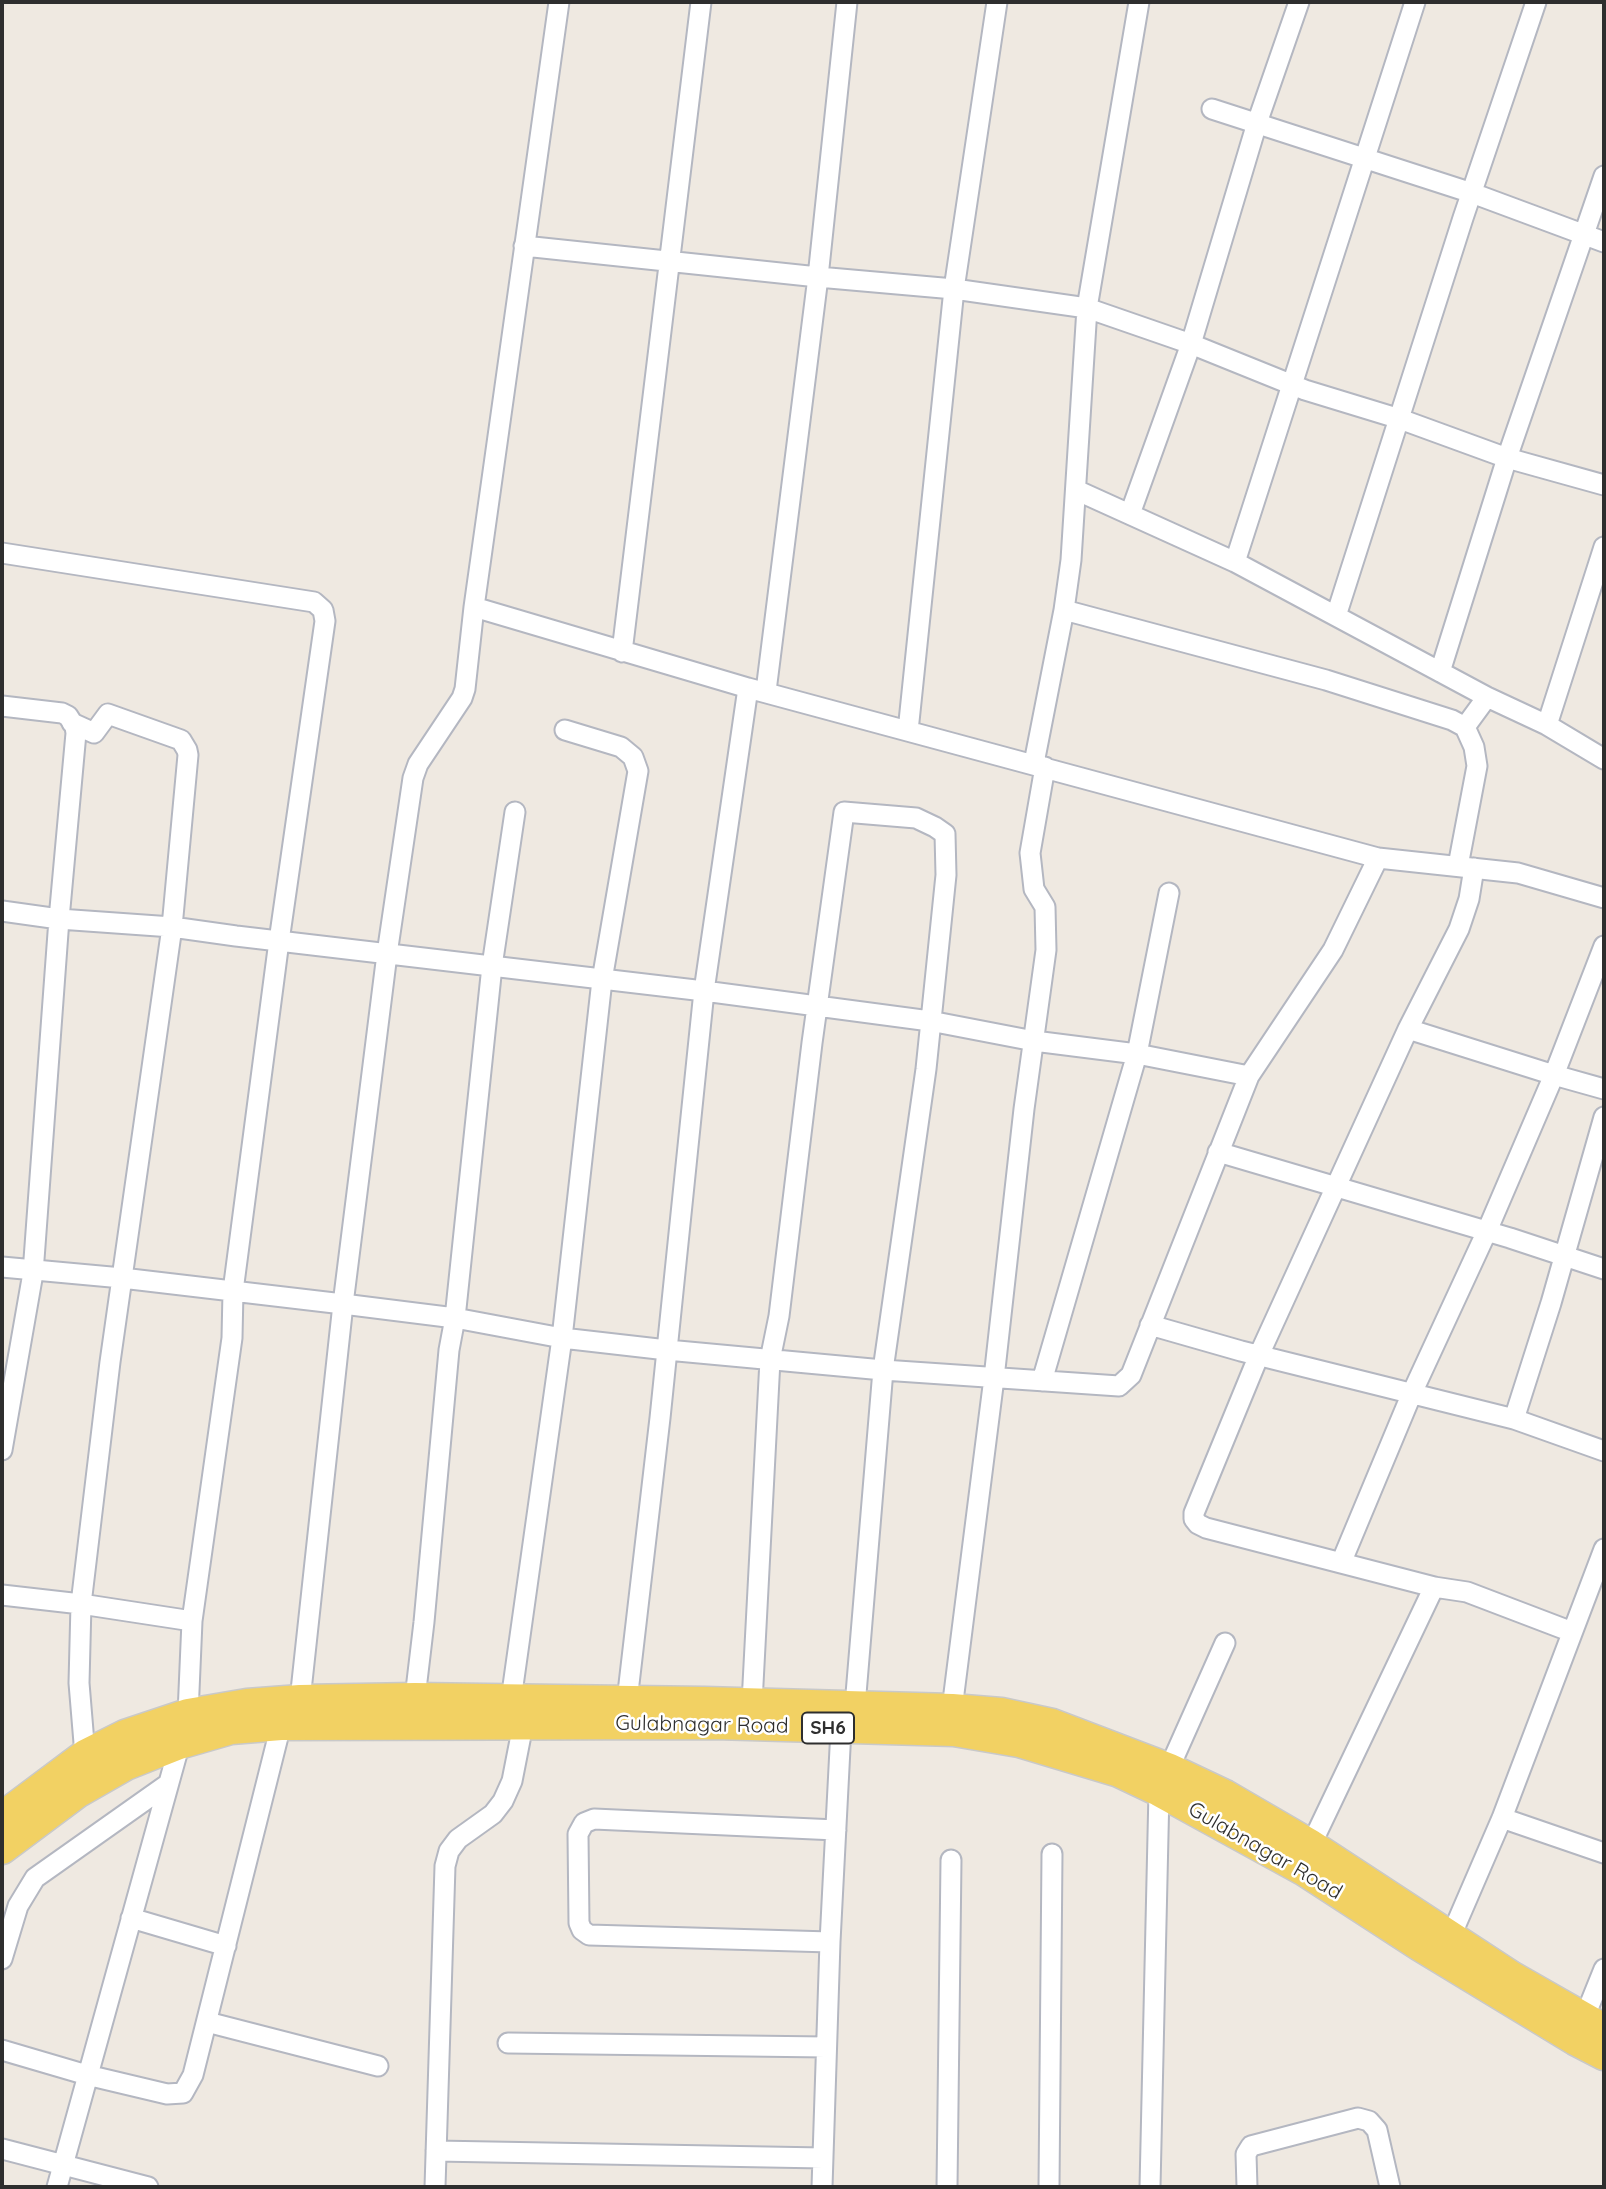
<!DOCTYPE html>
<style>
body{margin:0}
#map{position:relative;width:1606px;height:2189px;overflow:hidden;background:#efe9e1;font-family:Quicksand,sans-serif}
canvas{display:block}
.frame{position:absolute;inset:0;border:4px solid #2e2e2e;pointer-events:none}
</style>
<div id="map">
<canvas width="1606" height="2189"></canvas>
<div class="frame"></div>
</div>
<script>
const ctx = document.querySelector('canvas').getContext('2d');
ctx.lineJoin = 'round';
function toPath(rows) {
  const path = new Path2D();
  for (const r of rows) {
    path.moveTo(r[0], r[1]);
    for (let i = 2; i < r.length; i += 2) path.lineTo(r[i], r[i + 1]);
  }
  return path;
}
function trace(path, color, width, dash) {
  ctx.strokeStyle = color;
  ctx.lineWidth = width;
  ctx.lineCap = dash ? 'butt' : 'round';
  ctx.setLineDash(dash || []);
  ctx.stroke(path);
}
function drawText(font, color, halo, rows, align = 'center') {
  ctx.font = font + ' Quicksand,sans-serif';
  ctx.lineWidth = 5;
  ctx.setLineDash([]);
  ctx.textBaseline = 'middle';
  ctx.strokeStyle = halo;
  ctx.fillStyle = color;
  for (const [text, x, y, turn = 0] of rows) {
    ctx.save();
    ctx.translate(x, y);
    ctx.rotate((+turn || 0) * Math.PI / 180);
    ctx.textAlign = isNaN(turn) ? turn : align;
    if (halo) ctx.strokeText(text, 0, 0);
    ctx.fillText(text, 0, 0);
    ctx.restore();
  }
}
const street = toPath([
 [1212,109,1472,193,1604,242],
 [524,246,818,277,954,289,1087,308,1191,344,1305,390,1400,419,1507,458,1604,485],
 [1076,490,1235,562,1487,697,1547,725,1604,759],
 [1130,514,1191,344,1257,123,1299,2],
 [2,553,314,602,323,610,325,621,279,941,233,1291,232,1338,192,1621,188,1714,57,2187],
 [1235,562,1415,2],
 [1064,610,1326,680,1452,720,1465,727,1474,747,1477,766,1458,866],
 [1336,616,1463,218,1536,2],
 [622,652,701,2],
 [1440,672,1507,458,1604,176],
 [748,688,1378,858,1518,873,1604,898],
 [766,691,818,277,847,2],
 [2,706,62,713,68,716,75,727,76,733,59,919,33,1273,2,1450],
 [72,723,94,733,108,714,181,740,187,750,188,755,172,927,110,1362,81,1604,79,1683,85,1755],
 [1547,725,1604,547],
 [1465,727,1487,697],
 [908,731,954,289,997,2],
 [1034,763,1064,610,1071,560,1087,308,1139,2],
 [2,911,59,919,172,927,236,936,704,991,748,688,474,607,559,2],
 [1408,1029,1554,1075,1604,1089],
 [1249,1076,1333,950,1378,858],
 [1218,1152,1510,1238,1604,1269],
 [2,1267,122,1278,343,1304,455,1318,562,1338,667,1350,883,1370,1119,1386,1131,1375,1249,1076,1137,1054,1034,1041,930,1021,704,991,667,1350,660,1418,627,1701],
 [1150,1325,1241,1351,1514,1419,1604,1451],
 [1042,1381,1137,1054,1169,893],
 [1514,1419,1551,1303,1604,1117],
 [1341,1563,1412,1393,1487,1231,1554,1075,1604,946],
 [1434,1587,1467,1592,1572,1632],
 [2,1595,81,1604,192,1621],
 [415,1698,424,1622,449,1350,455,1318,492,966,515,812],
 [300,1700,343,1304,387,954,413,778,418,764,462,698,465,689,474,607],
 [511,1700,562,1338,602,980,638,771,633,757,621,747,565,730],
 [752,1703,770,1360,779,1316,812,1043,844,812,916,818,935,827,945,834,946,875,926,1069,883,1370,855,1706],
 [952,1709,994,1378,1024,1109,1046,950,1045,907,1034,889,1030,853,1045,767],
 [1502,1818,1604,1853],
 [1311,1845,1434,1587,1206,1528,1198,1524,1194,1519,1194,1513,1259,1355,1408,1029,1459,929,1469,899,1474,868],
 [131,1918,226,1946],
 [1451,1936,1502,1818,1604,1549],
 [830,1942,589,1935,582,1930,579,1923,578,1834,584,1823,594,1819,836,1830],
 [2,1959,18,1906,35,1878,168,1784],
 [207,2022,378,2066],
 [1581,2026,1604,1969],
 [508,2043,826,2047],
 [2,2050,87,2075,167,2094,183,2093,193,2075,281,1725],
 [2,2149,148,2187],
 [436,2151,823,2158],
 [435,2187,445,1866,449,1851,458,1839,493,1814,503,1801,512,1781,523,1725],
 [822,2187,830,1942,841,1729],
 [947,2187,951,1860],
 [1049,2187,1052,1854],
 [1150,2187,1159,1791,1225,1643],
 [1247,2187,1246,2154,1251,2146,1358,2118,1369,2121,1377,2130,1390,2187]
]);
const primary = toPath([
 [2,1817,85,1755,125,1735,188,1714,247,1704,300,1700,415,1698,705,1702,952,1709,1001,1713,1052,1724,1170,1769,1225,1795,1311,1845,1511,1976,1604,2029],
 [2,1849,77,1793,126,1765,179,1744,231,1729,281,1725,715,1724,954,1731,1019,1742,1119,1772,1159,1791,1303,1870,1420,1946,1575,2040,1604,2055]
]);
const shields = [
 [828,1728,52]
];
const shieldNames = [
 ["SH6",828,1728]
];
const streetNames = [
 ["Gulabnagar Road",702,1725,1],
 ["Gulabnagar Road",1265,1851,30]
];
trace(street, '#b4b7c1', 23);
trace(primary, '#c9c9c9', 33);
trace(street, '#fff', 19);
trace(primary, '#f2d163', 30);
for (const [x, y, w] of shields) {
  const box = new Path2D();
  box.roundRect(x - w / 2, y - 15.5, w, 31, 5);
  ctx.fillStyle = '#fff';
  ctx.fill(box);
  trace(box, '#2e2e2e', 2);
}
drawText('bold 19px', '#2e2e2e', null, shieldNames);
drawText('21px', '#2e2e2e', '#fff', streetNames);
</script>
